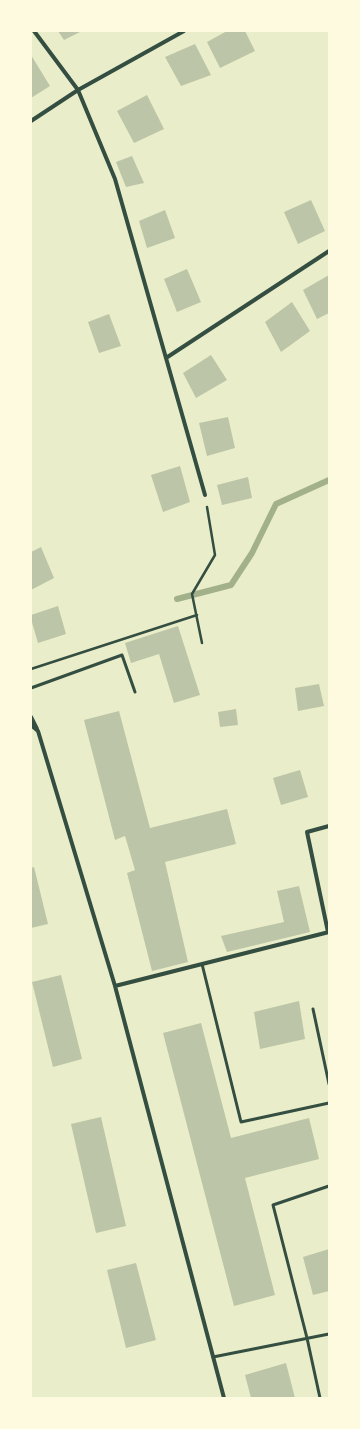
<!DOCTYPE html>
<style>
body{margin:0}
#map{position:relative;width:360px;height:1429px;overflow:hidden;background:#e9edc9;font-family:Helvetica,sans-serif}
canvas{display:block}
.frame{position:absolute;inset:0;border:32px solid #fefae0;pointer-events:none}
</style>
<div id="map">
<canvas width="360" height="1429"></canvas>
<div class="frame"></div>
</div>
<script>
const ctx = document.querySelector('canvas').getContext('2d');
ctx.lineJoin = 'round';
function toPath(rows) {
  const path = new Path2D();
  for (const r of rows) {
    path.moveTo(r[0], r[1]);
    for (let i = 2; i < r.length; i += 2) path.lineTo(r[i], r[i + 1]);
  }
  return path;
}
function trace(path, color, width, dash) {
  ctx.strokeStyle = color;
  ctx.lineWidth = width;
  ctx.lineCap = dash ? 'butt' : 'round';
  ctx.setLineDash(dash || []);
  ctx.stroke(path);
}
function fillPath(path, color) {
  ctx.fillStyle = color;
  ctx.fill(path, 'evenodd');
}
const stream = toPath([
 [177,599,231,585,252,553,276,504,329,480]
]);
const building = toPath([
 [58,31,82,31,64,40],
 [227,31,245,31,255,51,220,68,207,42],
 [195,44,211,75,181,86,165,57],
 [31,55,50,86,31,98],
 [147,95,164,129,134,143,117,111],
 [132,156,144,183,126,187,116,162],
 [311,200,325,231,298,244,284,212],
 [165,210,175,238,147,248,139,221],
 [187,269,201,302,177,312,164,279],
 [329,275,329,313,317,319,303,290],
 [292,302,310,331,281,352,265,322],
 [109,314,121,346,99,353,88,322],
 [211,355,227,380,196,398,183,373],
 [228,417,235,448,207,456,199,423],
 [180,466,190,502,163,512,151,475],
 [248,477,252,498,222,505,217,485],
 [41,547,54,578,31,590,31,552],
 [58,606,66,634,38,643,31,619,31,615],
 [178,626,200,695,174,703,159,654,131,663,125,643],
 [319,684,324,706,298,711,295,688],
 [236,709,238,725,220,727,218,712],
 [119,711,150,828,227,809,236,844,165,862,188,962,152,971,127,873,135,870,125,836,115,840,84,720],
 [300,770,308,797,281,805,273,778],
 [34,867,48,924,31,928,31,868],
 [299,886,310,932,227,952,221,936,284,922,277,891],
 [61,975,82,1059,53,1067,32,982],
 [299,1001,305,1039,260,1049,254,1012],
 [201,1023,231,1138,309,1118,319,1159,245,1178,275,1295,234,1306,163,1033],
 [101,1117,126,1226,96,1233,71,1124],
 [329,1249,329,1291,313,1295,303,1257],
 [136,1263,156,1340,126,1348,107,1270],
 [286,1363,295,1398,251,1398,245,1375]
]);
const path = toPath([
 [202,643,192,594,215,555,207,507],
 [31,669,197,615]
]);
const service = toPath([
 [31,688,122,655,135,692],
 [202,964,241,1122,329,1103],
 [313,1009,329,1084],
 [213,1357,329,1334],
 [320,1398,307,1338,273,1205,329,1186]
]);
const minor = toPath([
 [34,31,78,90,115,179,205,495],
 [31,121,78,90,184,31],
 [166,358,329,251],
 [31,717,37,729],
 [31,725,38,731,115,986,224,1398],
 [328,932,307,832,329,826],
 [115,986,329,932]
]);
trace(stream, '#a3b18a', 6);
fillPath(building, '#bcc5a7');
trace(path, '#344e41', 2.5);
trace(service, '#344e41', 3);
trace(minor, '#344e41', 4);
</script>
